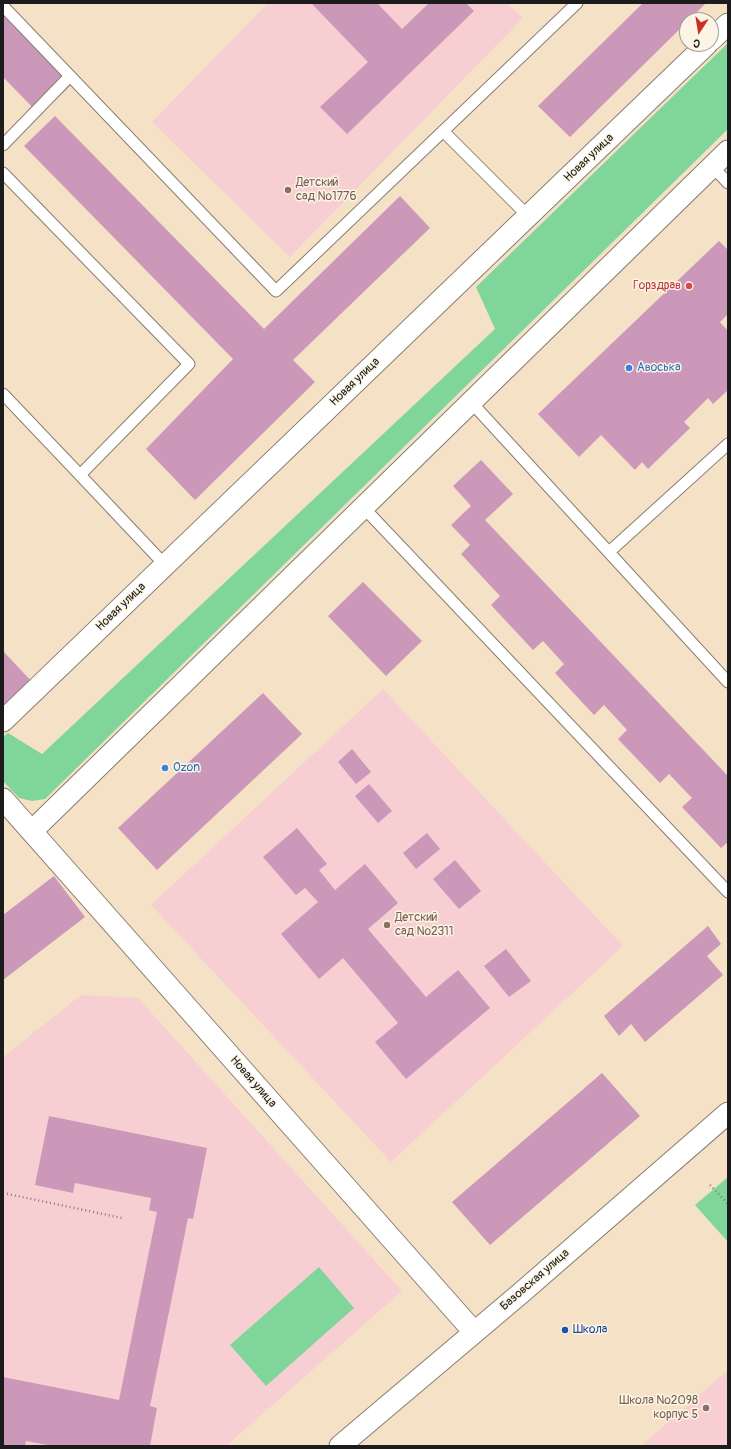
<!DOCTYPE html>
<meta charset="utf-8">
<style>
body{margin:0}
#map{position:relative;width:731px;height:1449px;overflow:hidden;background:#f5e1c6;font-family:Pangolin,sans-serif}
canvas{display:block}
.frame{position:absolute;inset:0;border:4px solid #1c1c1c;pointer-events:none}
.north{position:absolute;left:679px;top:12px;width:40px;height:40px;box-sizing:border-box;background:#fcf5e5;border:1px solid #a29e95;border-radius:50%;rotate:192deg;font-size:11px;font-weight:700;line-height:16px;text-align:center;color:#1c1c1c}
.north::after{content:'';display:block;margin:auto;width:14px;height:18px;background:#c8321e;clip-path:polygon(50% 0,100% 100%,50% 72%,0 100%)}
</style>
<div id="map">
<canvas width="731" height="1449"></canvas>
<div class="frame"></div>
<div class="north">С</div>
</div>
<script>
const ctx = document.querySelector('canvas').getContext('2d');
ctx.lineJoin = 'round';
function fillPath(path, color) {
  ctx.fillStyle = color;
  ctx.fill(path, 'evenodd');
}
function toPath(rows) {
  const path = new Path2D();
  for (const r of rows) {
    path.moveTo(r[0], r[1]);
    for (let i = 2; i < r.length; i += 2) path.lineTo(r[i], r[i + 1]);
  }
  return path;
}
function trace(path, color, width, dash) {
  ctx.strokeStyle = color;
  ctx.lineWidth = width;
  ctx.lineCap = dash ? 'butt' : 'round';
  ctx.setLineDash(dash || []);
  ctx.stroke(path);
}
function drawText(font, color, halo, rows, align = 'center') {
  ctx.font = font + ' Pangolin,sans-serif';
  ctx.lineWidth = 3;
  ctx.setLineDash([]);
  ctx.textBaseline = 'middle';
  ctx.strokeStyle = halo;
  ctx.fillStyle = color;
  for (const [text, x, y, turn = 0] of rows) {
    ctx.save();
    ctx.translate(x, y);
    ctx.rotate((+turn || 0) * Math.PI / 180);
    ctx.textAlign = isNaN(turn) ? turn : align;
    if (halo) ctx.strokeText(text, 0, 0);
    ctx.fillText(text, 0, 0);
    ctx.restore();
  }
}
const built = toPath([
 [268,3,507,3,523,18,290,257,152,122],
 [383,689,623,946,391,1162,151,905],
 [81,995,138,998,402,1291,226,1446,3,1446,3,1057],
 [728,1370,728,1446,641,1446]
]);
const green = toPath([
 [728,43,728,129,45,799,32,801,19,798,3,781,3,737,8,733,42,754,495,329,476,287],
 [728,1177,728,1242,695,1205],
 [319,1267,354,1308,266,1386,230,1345]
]);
const building = toPath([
 [311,3,377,3,402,29,429,3,466,3,474,11,347,134,320,107,368,62],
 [643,3,706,3,689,20,687,20,687,22,570,137,538,106],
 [3,15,71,85,40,115,3,77],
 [55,116,264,329,400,196,430,228,293,360,315,382,195,500,146,449,233,359,24,146],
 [719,241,728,250,728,314,720,322,728,331,728,390,713,404,708,398,684,422,690,428,648,469,642,462,635,470,601,435,579,457,538,414],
 [481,460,513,494,485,520,728,776,728,842,721,848,682,807,692,798,669,774,660,783,618,739,627,730,604,705,594,715,555,673,564,664,543,641,533,650,491,605,500,596,461,554,470,545,451,525,471,506,453,486],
 [363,582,422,641,386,676,328,616],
 [3,651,34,684,3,714],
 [263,693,302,734,157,870,118,828],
 [352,749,371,772,356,784,338,762],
 [369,784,392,811,378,823,355,796],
 [297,828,327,864,319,870,335,890,365,864,398,903,368,929,426,997,458,970,490,1008,406,1079,375,1042,398,1023,343,958,319,979,281,934,318,902,305,888,296,895,263,857],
 [427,833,440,849,416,869,403,853],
 [455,860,481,891,459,909,433,879],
 [54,876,85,917,3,980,3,915],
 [708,926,721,944,707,956,723,975,645,1042,631,1024,619,1036,604,1016],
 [506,949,531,981,509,997,484,966],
 [602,1073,640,1116,490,1245,452,1202],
 [49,1116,207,1148,193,1219,188,1218,150,1406,157,1408,150,1446,53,1446,26,1441,25,1446,3,1446,3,1377,119,1400,157,1212,149,1210,151,1198,75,1183,73,1193,35,1185]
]);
const path = toPath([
 [710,1185,728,1204],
 [3,1193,122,1218]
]);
const lane = toPath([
 [3,6,276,291,577,3],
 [443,131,528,216],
 [3,145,70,76],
 [712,166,728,183],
 [3,173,189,364,80,475,165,565],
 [3,394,80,475],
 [471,402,728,682],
 [364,508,728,892],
 [609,552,728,444]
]);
const street = toPath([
 [711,40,728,24],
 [3,721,707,44],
 [3,799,474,1332],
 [32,831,728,151],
 [340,1446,521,1293,728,1113]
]);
const markers = [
 [288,190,4,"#8d6e63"],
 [689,286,4,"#e0444e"],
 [629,368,4,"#3f7fe0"],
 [165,768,4,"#3f7fe0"],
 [387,925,4,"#8d6e63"],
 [565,1330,4,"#1a4fb4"],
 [706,1408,4,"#8d6e63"]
];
const streetNames = [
 ["Новая улица",589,158,-44],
 ["Новая улица",355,382,-44],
 ["Новая улица",121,607,-44],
 ["Новая улица",253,1082,49],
 ["Базовская улица",535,1280,-41]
];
const educationNames = [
 ["Детский",296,183],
 ["сад №1776",296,197],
 ["Детский",395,918],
 ["сад №2311",395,932],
 ["Школа №2098",698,1401,"right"],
 ["корпус 5",698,1415,"right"]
];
const healthNames = [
 ["Горздрав",681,286]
];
const shopNames = [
 ["Авоська",637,368],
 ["Ozon",173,768]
];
const transitNames = [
 ["Школа",573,1330]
];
fillPath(built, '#f7cfd2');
fillPath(green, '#80d69a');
fillPath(building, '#cb98b9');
trace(lane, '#887e71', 13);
trace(street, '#887e71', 23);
trace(path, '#887e71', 2.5, [1, 3]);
trace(lane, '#fff', 11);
trace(street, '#fff', 21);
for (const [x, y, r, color] of markers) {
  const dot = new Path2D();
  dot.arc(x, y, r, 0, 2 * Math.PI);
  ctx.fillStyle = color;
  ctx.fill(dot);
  trace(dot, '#fcf5e5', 1.5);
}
drawText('12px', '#1c1c1c', '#fcf5e5', streetNames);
drawText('12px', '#785e54', '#fcf5e5', educationNames, 'left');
drawText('12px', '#be3a42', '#fcf5e5', healthNames, 'right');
drawText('12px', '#366cbe', '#fcf5e5', shopNames, 'left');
drawText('12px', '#164399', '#fcf5e5', transitNames, 'left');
</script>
